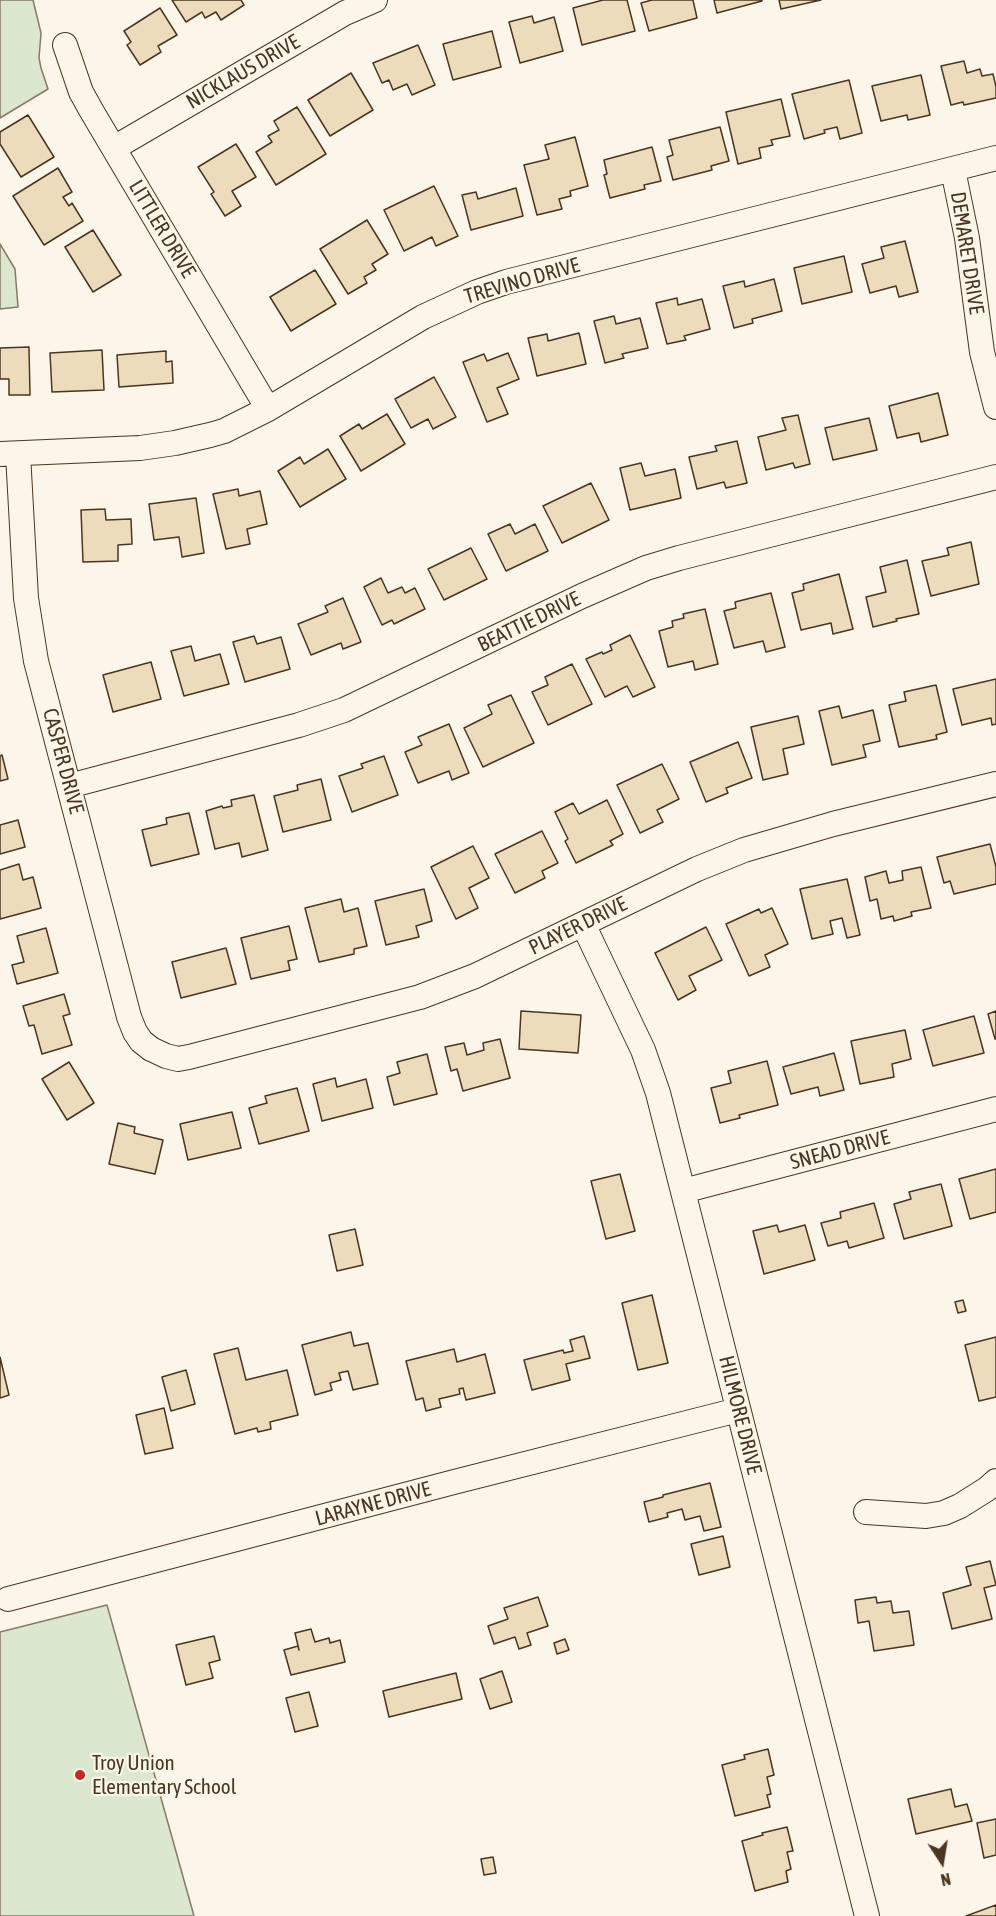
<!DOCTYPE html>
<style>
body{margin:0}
#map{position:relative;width:996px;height:1916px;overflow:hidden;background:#fbf6e9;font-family:"Asap Condensed",sans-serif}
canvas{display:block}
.north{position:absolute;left:912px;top:1832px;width:60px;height:60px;-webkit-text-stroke:4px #fbf6e9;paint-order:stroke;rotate:168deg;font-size:16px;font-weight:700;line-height:24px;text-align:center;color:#4a3520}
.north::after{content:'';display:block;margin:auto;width:21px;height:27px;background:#4a3520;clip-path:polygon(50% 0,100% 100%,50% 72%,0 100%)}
</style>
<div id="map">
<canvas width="996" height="1916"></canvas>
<div class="north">N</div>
</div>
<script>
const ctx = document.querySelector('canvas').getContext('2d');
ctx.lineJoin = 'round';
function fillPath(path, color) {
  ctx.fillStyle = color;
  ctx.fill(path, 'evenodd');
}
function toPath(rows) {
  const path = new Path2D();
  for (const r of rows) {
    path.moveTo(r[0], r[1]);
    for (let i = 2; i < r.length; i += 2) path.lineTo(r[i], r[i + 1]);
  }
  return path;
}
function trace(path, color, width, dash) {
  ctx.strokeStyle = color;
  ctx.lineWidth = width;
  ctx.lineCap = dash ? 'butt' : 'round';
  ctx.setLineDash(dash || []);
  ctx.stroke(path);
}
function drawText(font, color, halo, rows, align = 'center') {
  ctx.font = font + ' "Asap Condensed",sans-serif';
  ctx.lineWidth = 4.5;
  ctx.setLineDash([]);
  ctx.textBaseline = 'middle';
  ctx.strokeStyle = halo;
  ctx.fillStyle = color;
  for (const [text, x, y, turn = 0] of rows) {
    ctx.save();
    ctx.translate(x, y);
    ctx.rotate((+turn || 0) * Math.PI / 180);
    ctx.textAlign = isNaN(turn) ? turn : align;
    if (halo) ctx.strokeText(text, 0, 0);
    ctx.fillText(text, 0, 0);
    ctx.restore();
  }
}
const green = toPath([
 [0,0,33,0,41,33,39,58,41,68,48,89,0,118,0,0],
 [0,244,15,269,18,307,0,309,0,244],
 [107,1605,194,1916,0,1916,0,1632,107,1605]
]);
const building = toPath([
 [172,0,241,0,244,5,221,20,216,12,205,18,202,12,186,22,172,0],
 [603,0,627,0,635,31,582,45,573,8,603,0],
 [652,0,693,0,697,18,649,31,641,3,652,0],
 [714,0,762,0,762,1,717,13,714,0],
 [779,0,821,0,781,9,779,0],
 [160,8,177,35,158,46,161,52,140,65,127,45,131,42,124,31,160,8],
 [532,16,534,23,554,17,563,51,520,63,509,22,532,16],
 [492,31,501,67,453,80,443,44,492,31],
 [418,45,435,85,412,95,407,84,393,90,389,80,382,83,373,63,418,45],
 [964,61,967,73,980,69,982,76,993,74,996,87,996,98,964,105,963,102,951,105,941,66,964,61],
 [351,73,373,110,330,136,308,100,351,73],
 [921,75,930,115,908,120,907,115,881,121,872,86,921,75],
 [849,80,862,133,840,139,837,127,824,130,825,133,804,139,792,94,849,80],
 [781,99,790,136,771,140,773,145,759,148,761,158,738,164,726,112,781,99],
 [297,107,326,154,276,185,256,152,272,142,268,136,279,130,274,121,297,107],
 [28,115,54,157,21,177,0,144,0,132,28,115],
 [720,127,729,161,711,166,712,170,673,180,667,157,673,155,669,140,720,127],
 [575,137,588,186,570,191,571,196,559,199,562,209,537,215,524,165,549,159,545,145,575,137],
 [236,144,256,177,232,191,241,206,225,216,211,194,214,192,198,167,236,144],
 [652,147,661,181,644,185,645,189,610,198,604,175,607,174,604,160,652,147],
 [58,168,72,192,63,197,69,206,72,203,83,221,44,245,13,196,58,168],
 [434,186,458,236,436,246,432,237,404,251,384,210,434,186],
 [516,188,523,216,471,230,462,195,476,192,478,199,516,188],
 [367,220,388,254,372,264,376,270,364,277,367,283,348,294,320,249,367,220],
 [93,230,121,275,93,292,65,247,93,230],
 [905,241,918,292,899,297,896,286,870,293,862,264,884,258,881,247,905,241],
 [844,256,852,292,802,304,794,268,844,256],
 [315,270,336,304,291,331,270,297,315,270],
 [774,279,782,311,752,319,753,323,734,328,723,286,744,281,745,287,774,279],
 [677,298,678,305,702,299,710,329,684,336,686,340,667,344,656,303,677,298],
 [614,316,616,324,640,318,648,348,622,354,624,358,605,363,594,321,614,316],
 [579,333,586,364,537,376,528,338,547,334,548,341,579,333],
 [29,347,30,395,9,395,9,379,0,379,0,348,29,347],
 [102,350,104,390,52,392,50,353,102,350],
 [166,351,166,362,172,361,173,383,119,387,117,355,166,351],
 [508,353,519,379,497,388,508,414,487,422,463,362,484,354,487,361,508,353],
 [434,377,456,417,433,429,428,419,411,428,395,399,434,377],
 [938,393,948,435,921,442,919,433,897,438,889,406,938,393],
 [387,414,405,444,361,471,340,436,359,424,362,429,387,414],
 [798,415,810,464,795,468,793,463,766,470,758,437,786,430,782,418,798,415],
 [869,418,877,450,833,460,825,428,869,418],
 [737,441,747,483,726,488,724,482,697,489,689,457,717,451,715,446,737,441],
 [328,449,346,479,300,507,278,471,300,457,304,464,328,449],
 [641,463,645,476,675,469,681,498,630,510,620,468,641,463],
 [591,483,609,520,562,543,543,506,591,483],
 [238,489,239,496,260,491,267,524,247,529,250,544,226,549,213,494,238,489],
 [196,498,204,553,182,557,179,537,154,540,149,504,196,498],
 [105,509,106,520,131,519,132,544,118,545,118,561,83,562,81,510,105,509],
 [510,524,515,534,535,524,548,551,506,571,488,534,510,524],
 [971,542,979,584,931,596,922,561,949,555,947,548,971,542],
 [471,548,487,579,444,600,428,569,471,548],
 [907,560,919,614,896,619,897,621,873,627,866,597,886,592,880,567,907,560],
 [839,574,853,629,833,634,831,623,801,630,792,593,804,590,803,584,839,574],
 [381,578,388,593,402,587,405,593,415,588,425,609,394,624,392,620,382,625,364,587,381,578],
 [771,593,785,647,766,652,763,641,734,648,724,611,736,608,735,602,771,593],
 [343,598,361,642,343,649,341,643,311,655,298,624,328,612,325,606,343,598],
 [705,609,718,664,695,670,693,661,668,667,659,631,673,627,672,621,684,618,683,614,705,609],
 [630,635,655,687,633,697,627,686,605,697,586,659,602,652,603,654,612,650,610,645,630,635],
 [254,636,257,644,281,637,290,669,245,682,233,642,254,636],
 [191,646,195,661,220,654,229,684,184,696,171,651,191,646],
 [151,662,161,699,113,712,103,675,151,662],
 [572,664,592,704,548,725,532,692,548,685,545,677,572,664],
 [996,679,996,724,992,725,991,718,962,725,953,689,996,679],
 [936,685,947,732,936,735,937,739,899,747,889,705,906,701,904,692,936,685],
 [511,695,534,743,483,767,464,728,492,714,488,705,511,695],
 [839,706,842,718,873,710,880,741,863,745,866,757,832,765,819,711,839,706],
 [798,716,804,744,783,749,788,774,763,780,751,727,798,716],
 [449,724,469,773,452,780,449,771,418,783,405,752,422,745,418,737,449,724],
 [738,742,752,778,726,788,728,793,706,802,690,762,738,742],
 [2,755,8,779,0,781,0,756,2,755],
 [384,756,398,795,352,812,339,776,363,768,361,764,384,756],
 [662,764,679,799,657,810,663,822,640,833,617,785,662,764],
 [321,779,331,820,283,832,274,796,298,790,297,785,321,779],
 [254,795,268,850,242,857,239,843,215,849,206,811,222,806,223,808,232,806,231,800,254,795],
 [607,800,623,834,610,841,613,845,576,863,565,841,568,839,555,812,573,803,579,814,607,800],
 [189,813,199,854,151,866,142,830,167,824,166,818,189,813],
 [18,820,25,847,0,854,0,825,18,820],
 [542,831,558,863,542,871,545,878,515,893,495,854,542,831],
 [990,844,996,867,996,884,954,894,950,881,944,883,937,857,990,844],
 [473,846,489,878,469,888,478,908,456,919,431,867,473,846],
 [19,864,23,880,33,877,41,908,0,919,0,870,19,864],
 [921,867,931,908,911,912,912,916,894,921,893,916,881,919,877,899,870,901,865,877,886,871,889,883,903,880,902,871,921,867],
 [847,879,860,935,847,938,842,918,830,921,833,934,812,939,800,889,847,879],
 [424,889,432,921,416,926,419,937,386,945,375,901,424,889],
 [341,899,344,912,358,908,367,946,354,949,354,954,319,962,305,908,341,899],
 [772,908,788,944,765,955,770,967,749,976,726,924,759,909,761,913,772,908],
 [289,926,297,959,288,961,290,970,251,979,241,938,289,926],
 [706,927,722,960,689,976,696,990,678,1000,655,953,706,927],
 [46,928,58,973,17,984,12,965,24,962,17,936,46,928],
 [226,948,236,984,181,998,172,962,226,948],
 [64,994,70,1014,63,1016,72,1045,42,1054,34,1025,29,1026,23,1006,64,994],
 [521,1011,581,1015,578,1053,519,1049,521,1011],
 [996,1011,996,1039,995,1039,988,1014,996,1011],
 [974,1016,984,1053,933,1066,923,1030,974,1016],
 [905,1030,911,1059,892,1064,894,1077,860,1084,851,1041,905,1030],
 [500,1039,510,1078,463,1091,457,1069,451,1071,445,1047,464,1043,467,1055,484,1050,483,1043,500,1039],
 [834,1053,844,1090,820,1096,818,1087,791,1094,783,1067,834,1053],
 [427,1054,437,1094,394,1105,387,1077,400,1073,397,1062,427,1054],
 [767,1061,778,1105,739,1115,740,1118,720,1123,711,1088,731,1083,728,1071,767,1061],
 [69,1062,94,1103,67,1120,42,1079,69,1062],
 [335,1078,337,1087,366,1079,373,1108,322,1121,313,1084,335,1078],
 [297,1088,309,1131,259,1144,249,1108,267,1103,265,1096,297,1088],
 [232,1112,241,1148,188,1160,180,1124,232,1112],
 [118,1123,135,1127,134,1133,163,1140,155,1174,109,1164,118,1123],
 [996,1169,996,1212,970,1219,959,1179,996,1169],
 [620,1174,635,1231,606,1239,591,1181,620,1174],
 [941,1184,952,1226,904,1239,894,1204,911,1199,909,1192,941,1184],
 [874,1203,884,1238,849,1248,847,1241,828,1246,821,1223,841,1218,840,1212,874,1203],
 [777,1225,779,1232,805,1225,815,1260,764,1274,753,1231,777,1225],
 [355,1229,363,1265,337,1271,329,1235,355,1229],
 [652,1295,668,1363,638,1370,622,1303,652,1295],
 [963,1300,966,1311,958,1313,955,1302,963,1300],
 [351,1332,354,1346,368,1343,378,1384,353,1390,348,1371,339,1373,341,1380,330,1383,332,1390,315,1395,302,1345,351,1332],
 [584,1336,590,1358,566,1364,570,1380,532,1390,524,1360,563,1350,564,1353,573,1351,570,1340,584,1336],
 [996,1337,996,1397,979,1401,965,1345,996,1337],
 [238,1348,246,1380,287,1370,298,1415,270,1422,271,1429,258,1432,257,1428,235,1434,214,1354,238,1348],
 [454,1349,457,1362,485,1354,495,1393,466,1400,463,1388,459,1389,460,1394,439,1399,441,1407,426,1411,423,1398,416,1400,406,1361,454,1349],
 [0,1357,9,1395,0,1398,0,1357],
 [186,1370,195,1404,171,1411,162,1377,186,1370],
 [164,1408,173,1448,145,1454,136,1415,164,1408],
 [710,1483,721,1527,704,1531,700,1516,685,1520,682,1509,667,1513,668,1517,649,1522,644,1502,663,1497,663,1495,710,1483],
 [723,1536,730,1567,699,1575,691,1544,723,1536],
 [990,1561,996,1585,984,1588,992,1619,952,1629,943,1593,971,1585,966,1567,990,1561],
 [538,1597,548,1626,527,1633,531,1645,519,1649,515,1637,494,1644,488,1626,508,1619,504,1608,538,1597],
 [876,1597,877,1603,891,1601,893,1613,909,1611,914,1645,874,1651,869,1621,858,1623,855,1600,876,1597],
 [311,1629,315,1642,329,1638,330,1643,340,1640,345,1662,291,1675,284,1650,298,1646,299,1650,295,1633,311,1629],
 [214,1636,220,1660,209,1663,213,1678,186,1685,176,1645,214,1636],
 [565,1639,569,1650,557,1654,554,1643,565,1639],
 [502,1671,512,1702,490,1709,480,1679,502,1671],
 [456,1673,462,1699,389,1717,383,1691,456,1673],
 [309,1692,318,1726,295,1732,286,1698,309,1692],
 [768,1749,774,1775,767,1777,771,1794,767,1795,770,1807,735,1816,722,1765,745,1759,744,1755,768,1749],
 [951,1789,955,1807,967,1804,972,1821,916,1834,908,1799,951,1789],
 [996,1819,996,1855,984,1858,977,1823,996,1819],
 [787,1827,793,1851,787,1852,791,1869,786,1871,788,1882,755,1891,742,1841,763,1835,762,1833,787,1827],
 [493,1857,496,1873,484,1875,481,1859,493,1857],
 [996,1905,996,1916,966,1916,996,1905]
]);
const minor = toPath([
 [65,45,81,92,91,110,268,409],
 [114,148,345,13,375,0],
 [953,170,967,238,982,352,996,407],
 [0,454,140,448,175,443,210,435,224,431,268,409,423,317,477,292,506,282,996,158],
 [18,454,26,598,36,661,129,1017,135,1032,141,1041,151,1049,166,1056,178,1059,189,1057,420,997,475,976,697,869,744,850,833,824,996,784],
 [69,786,299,725,344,710,582,596,646,568,679,558,996,477],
 [583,924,643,1050,658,1093,867,1916],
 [683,1191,996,1109],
 [866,1512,926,1516,944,1513,960,1506,987,1489,996,1481],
 [8,1599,454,1482,738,1410]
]);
const markers = [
 [80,1775,6,"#c62828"]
];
const streetNames = [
 ["NICKLAUS DRIVE",243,72,-30],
 ["LITTLER DRIVE",162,229,59],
 ["DEMARET DRIVE",967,253,81],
 ["TREVINO DRIVE",522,281,-16],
 ["BEATTIE DRIVE",529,622,-26],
 ["CASPER DRIVE",63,761,75],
 ["PLAYER DRIVE",578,926,-26],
 ["SNEAD DRIVE",840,1150,-15],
 ["HILMORE DRIVE",740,1415,76],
 ["LARAYNE DRIVE",373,1504,-15]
];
const poiNames = [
 ["Troy Union",92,1763],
 ["Elementary School",92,1787]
];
fillPath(green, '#dce7d0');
trace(green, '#887966', 1.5);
fillPath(building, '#ecdcbc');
trace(building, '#4a3520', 1.5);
trace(minor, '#4a3520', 26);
trace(minor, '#fbf6e9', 24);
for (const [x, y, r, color] of markers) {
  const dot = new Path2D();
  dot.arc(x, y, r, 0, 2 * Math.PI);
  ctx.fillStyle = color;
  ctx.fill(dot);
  trace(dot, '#fbf6e9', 2);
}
drawText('21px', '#4a3520', '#fbf6e9', streetNames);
drawText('21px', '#4a3520', '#fbf6e9', poiNames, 'left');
</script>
